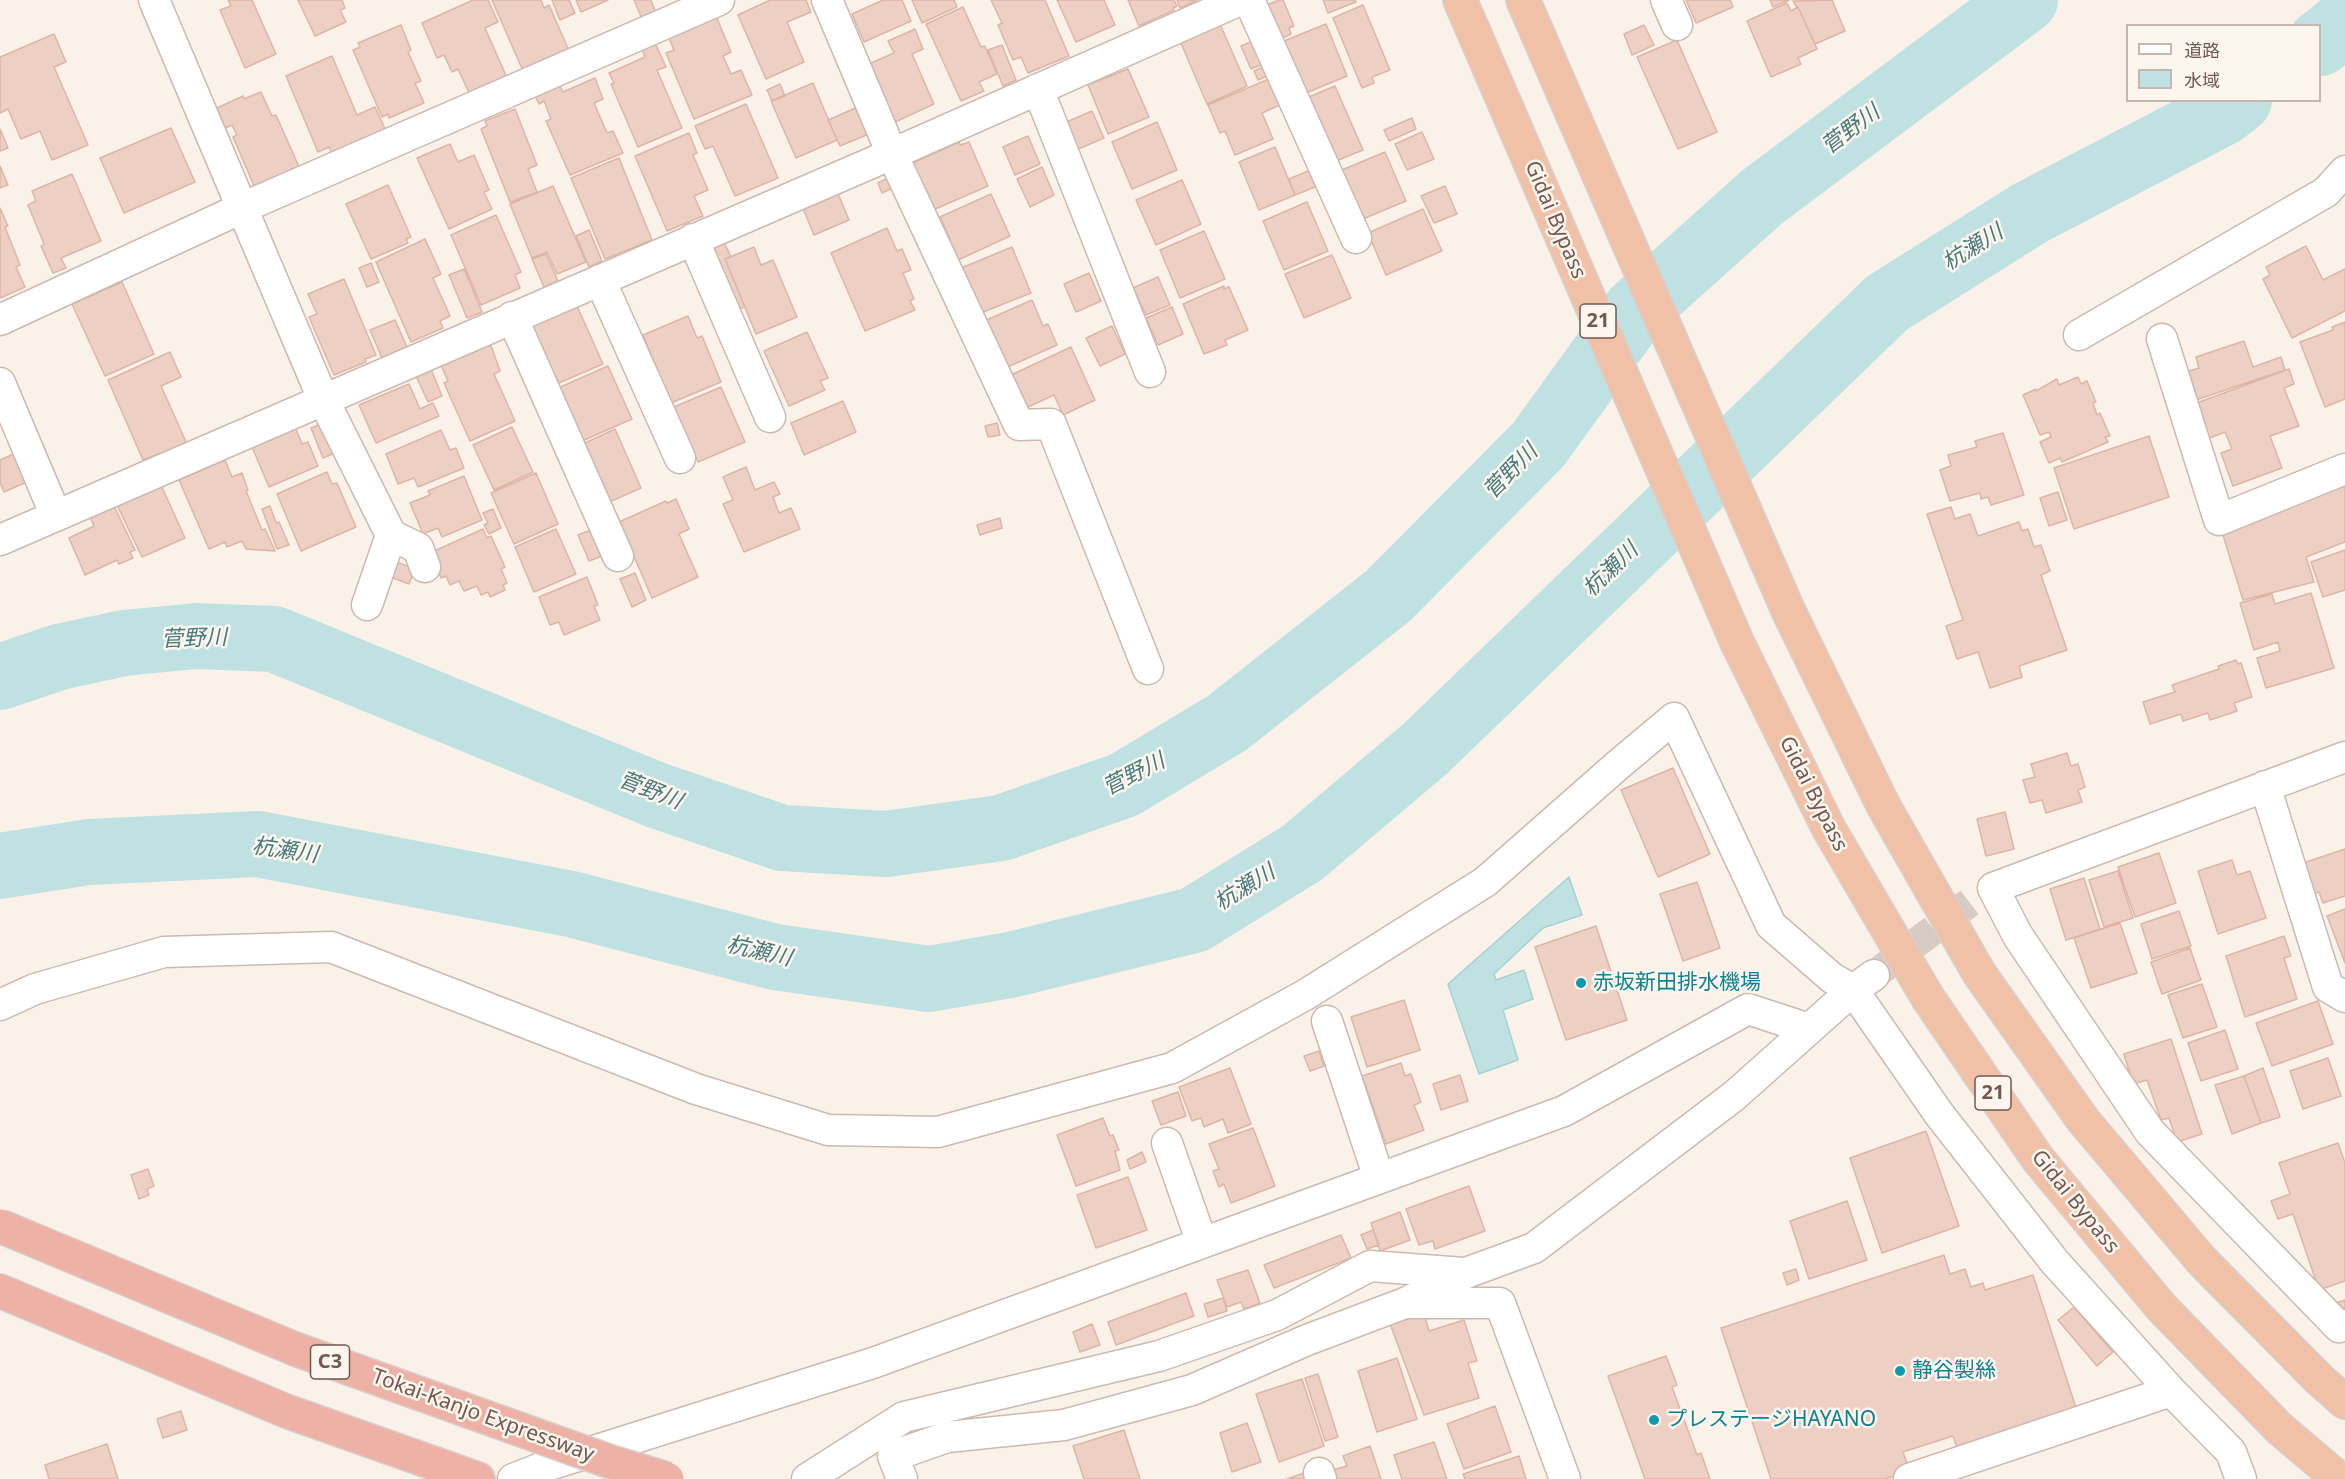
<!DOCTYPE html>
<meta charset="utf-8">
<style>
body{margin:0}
#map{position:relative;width:2345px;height:1479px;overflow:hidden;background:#faf2e9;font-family:"Noto Sans","Noto Sans JP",sans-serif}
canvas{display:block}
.legend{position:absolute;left:2126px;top:24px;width:195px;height:78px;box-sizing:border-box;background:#fdf6ef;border:2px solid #c5b7af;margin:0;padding:8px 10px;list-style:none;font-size:18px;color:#72584f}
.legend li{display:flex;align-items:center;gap:12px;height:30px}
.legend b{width:30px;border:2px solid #c5b7af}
</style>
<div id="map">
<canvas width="2345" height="1479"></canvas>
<ul class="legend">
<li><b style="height:8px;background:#fff"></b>道路</li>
<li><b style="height:16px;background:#bfe1e2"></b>水域</li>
</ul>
</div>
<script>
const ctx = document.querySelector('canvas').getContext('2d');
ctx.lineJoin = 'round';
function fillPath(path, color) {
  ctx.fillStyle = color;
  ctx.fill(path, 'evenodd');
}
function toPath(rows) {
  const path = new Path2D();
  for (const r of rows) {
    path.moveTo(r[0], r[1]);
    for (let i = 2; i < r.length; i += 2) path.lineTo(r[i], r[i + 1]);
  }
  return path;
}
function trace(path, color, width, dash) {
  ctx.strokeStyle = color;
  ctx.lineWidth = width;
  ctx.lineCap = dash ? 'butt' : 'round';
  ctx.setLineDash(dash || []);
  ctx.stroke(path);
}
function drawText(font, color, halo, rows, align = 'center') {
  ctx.font = font + ' "Noto Sans","Noto Sans JP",sans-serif';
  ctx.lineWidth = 5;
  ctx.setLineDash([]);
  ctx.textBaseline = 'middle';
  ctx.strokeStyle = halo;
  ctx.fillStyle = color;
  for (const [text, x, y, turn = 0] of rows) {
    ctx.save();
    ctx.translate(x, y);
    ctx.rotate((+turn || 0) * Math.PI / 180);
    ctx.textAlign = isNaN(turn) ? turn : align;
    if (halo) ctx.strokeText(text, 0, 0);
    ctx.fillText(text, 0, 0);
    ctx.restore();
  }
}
const water = toPath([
 [1569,877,1582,915,1543,928,1494,974,1496,980,1524,970,1533,999,1503,1010,1518,1060,1479,1074,1448,984,1569,877]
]);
const river = toPath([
 [2320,43,2345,23],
 [0,677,59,657,124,643,196,636,274,639,656,795,782,838,886,844,1001,828,1124,785,1227,723,1388,596,1538,445,1635,311,1762,197,2025,0],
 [0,866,89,852,258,844,571,904,775,957,929,979,1010,965,1194,920,1302,853,1425,749,1887,303,2030,213,2222,113,2239,100]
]);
const building = toPath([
 [228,0,252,0,276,54,245,68,220,10,231,6,228,0],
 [298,0,342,0,345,8,340,10,346,22,315,36,298,0],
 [473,0,488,0,498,22,485,28,508,80,471,97,458,69,452,72,444,55,437,58,422,23,473,0],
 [492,0,541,0,544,8,549,5,570,53,523,71,492,0],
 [552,0,569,0,575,13,560,20,552,0],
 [576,0,608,0,581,12,576,0],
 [634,0,651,0,656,13,642,19,634,0],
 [770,0,806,0,811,12,787,22,804,62,766,79,738,15,770,0],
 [883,0,902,0,911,21,864,42,852,14,883,0],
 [912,0,954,0,957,7,922,23,912,0],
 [991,0,1045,0,1069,56,1028,73,1021,57,1013,60,998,25,1002,23,991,0],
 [1057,0,1104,0,1115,25,1076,42,1057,0],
 [1128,0,1174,0,1177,6,1173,8,1174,10,1139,26,1128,0],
 [1177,0,1197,0,1180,8,1177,0],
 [1279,0,1283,0,1294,26,1289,28,1291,34,1276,41,1262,7,1279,0],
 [1323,0,1355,0,1356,2,1328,13,1323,0],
 [1686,0,1730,0,1733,7,1696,23,1686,0],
 [1770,0,1789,0,1773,7,1770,0],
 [1832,0,1845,31,1815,44,1798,7,1797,8,1793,1,1832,0],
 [1787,3,1791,11,1798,7,1817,49,1798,58,1801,64,1771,77,1747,21,1787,3],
 [1363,5,1390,70,1372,77,1374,83,1362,88,1333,18,1363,5],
 [963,7,981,47,985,46,997,74,979,82,984,91,961,101,926,24,963,7],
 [716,16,731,52,723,56,731,74,741,70,752,95,694,119,666,53,674,50,668,36,716,16],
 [1220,24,1247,86,1207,104,1180,41,1220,24],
 [1326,24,1347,76,1301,95,1279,43,1326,24],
 [401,25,411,50,408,52,421,81,415,83,424,103,389,118,388,114,382,117,353,50,360,47,358,43,401,25],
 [1644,25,1654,45,1632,55,1624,34,1644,25],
 [915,29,923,49,912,54,934,104,895,122,869,64,894,53,888,41,915,29],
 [54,34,66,62,54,67,88,145,52,160,40,131,21,139,8,109,0,113,0,57,54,34],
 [1677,40,1717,132,1678,149,1637,57,1677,40],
 [1253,41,1263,64,1251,69,1241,46,1253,41],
 [655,43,666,67,657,70,682,128,638,147,611,84,614,83,609,73,645,57,642,49,655,43],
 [1002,45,1016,80,1003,86,988,50,1002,45],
 [332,56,357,115,375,107,387,133,332,154,329,147,318,152,286,76,332,56],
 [1265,66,1269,75,1258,80,1254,71,1265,66],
 [1128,69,1149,117,1108,134,1088,85,1128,69],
 [595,78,603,99,594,103,607,133,613,131,623,153,570,175,546,121,551,119,544,101,539,104,534,94,558,83,563,92,595,78],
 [1271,78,1282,104,1262,113,1273,139,1235,155,1225,131,1220,133,1208,105,1271,78],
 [813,83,837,140,796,158,771,101,813,83],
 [780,84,785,96,772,101,767,90,780,84],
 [1335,86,1363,150,1331,163,1304,99,1335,86],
 [261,92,272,116,276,115,300,169,255,188,233,137,237,135,232,125,225,128,217,108,243,96,244,99,261,92],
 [746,104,778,178,735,196,713,146,705,149,695,126,746,104],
 [858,107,869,134,840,146,828,120,858,107],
 [515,109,537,165,528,169,537,192,510,202,481,129,487,126,485,121,515,109],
 [1092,111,1104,138,1076,150,1064,123,1092,111],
 [1412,118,1416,129,1389,141,1384,130,1412,118],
 [1157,122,1177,170,1132,189,1112,142,1157,122],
 [171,128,195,182,124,213,100,158,171,128],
 [0,129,8,148,0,151,0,129],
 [1422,132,1434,159,1407,170,1395,144,1422,132],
 [689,133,697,153,693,155,708,190,694,196,703,216,667,231,635,156,689,133],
 [1028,136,1040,164,1015,175,1003,147,1028,136],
 [959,142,960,145,969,142,988,186,933,210,913,163,959,142],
 [450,144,458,162,474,155,489,190,484,192,492,209,449,229,417,158,450,144],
 [1275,147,1295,195,1259,210,1239,162,1275,147],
 [1385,152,1406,201,1358,221,1337,172,1385,152],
 [619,158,652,240,605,259,571,178,619,158],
 [0,166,8,185,0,188,0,166],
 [1042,167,1054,195,1030,207,1017,179,1042,167],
 [1313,169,1320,185,1295,195,1289,179,1313,169],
 [72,174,101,241,61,258,66,268,53,273,41,246,44,244,28,205,36,201,32,191,72,174],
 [894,175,899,185,882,193,878,183,894,175],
 [1182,180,1201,224,1156,245,1136,200,1182,180],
 [388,185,411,237,406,239,408,243,371,259,346,204,388,185],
 [553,186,586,262,557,274,547,252,532,258,510,204,553,186],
 [1445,186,1457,214,1434,223,1421,196,1445,186],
 [837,191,849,220,814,235,802,206,837,191],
 [991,194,1010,236,956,261,947,240,950,239,940,217,991,194],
 [1307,202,1328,251,1284,270,1263,221,1307,202],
 [0,208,8,226,5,227,20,265,16,267,25,287,0,298,0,208],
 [1423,209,1442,251,1386,275,1368,233,1423,209],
 [496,215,521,272,515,275,520,288,481,305,451,235,496,215],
 [887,228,897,251,902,249,911,270,903,273,914,299,910,301,915,310,865,331,831,253,887,228],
 [589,230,602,261,589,267,576,236,589,230],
 [1204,231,1225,279,1180,298,1160,250,1204,231],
 [425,239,441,274,433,278,450,316,440,321,443,328,411,342,376,262,425,239],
 [724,242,731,257,725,259,745,307,738,309,711,248,724,242],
 [2306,246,2323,280,2345,269,2345,311,2292,338,2263,279,2270,275,2266,267,2306,246],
 [754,247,761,265,773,260,797,317,756,334,725,259,754,247],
 [1012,247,1031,293,978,314,959,269,1012,247],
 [546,254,558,281,544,287,532,259,546,254],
 [1332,255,1351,298,1304,318,1285,274,1332,255],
 [371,263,379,282,367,287,359,268,371,263],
 [464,269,482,312,467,318,449,275,464,269],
 [1089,273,1101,301,1076,312,1064,284,1089,273],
 [1158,277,1170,305,1146,315,1133,288,1158,277],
 [344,279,376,355,365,359,366,362,334,375,309,317,317,314,308,294,344,279],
 [122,282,154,354,105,376,72,304,122,282],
 [1224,286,1224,289,1229,287,1248,330,1225,340,1227,345,1204,354,1183,304,1224,286],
 [1032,300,1043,326,1048,324,1057,345,1003,369,982,322,1032,300],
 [577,306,603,364,554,385,529,327,577,306],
 [1172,307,1183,334,1158,345,1146,318,1172,307],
 [688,316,697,338,702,336,721,382,671,403,643,335,688,316],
 [395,320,407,347,382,358,370,330,395,320],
 [2345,322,2345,399,2325,407,2300,342,2333,330,2332,327,2345,322],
 [1112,326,1125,354,1100,366,1086,338,1112,326],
 [807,332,828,378,820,381,825,390,789,406,764,351,807,332],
 [2244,341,2253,367,2281,357,2285,370,2193,401,2183,373,2199,368,2196,357,2244,341],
 [490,343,500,371,494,374,515,421,470,441,444,383,448,381,441,365,490,343],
 [1071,347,1095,400,1063,415,1054,395,1026,408,1011,375,1071,347],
 [170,352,181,377,161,386,187,444,143,460,108,380,170,352],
 [608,366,632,419,580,442,556,389,608,366],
 [431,369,442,396,428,402,416,376,431,369],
 [2289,369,2294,384,2284,388,2299,426,2270,436,2282,468,2233,486,2221,453,2232,449,2225,432,2207,439,2194,404,2289,369],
 [2078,377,2081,384,2087,381,2096,402,2093,403,2097,415,2100,413,2110,436,2105,437,2108,442,2062,462,2060,458,2049,463,2040,442,2051,437,2049,432,2040,435,2023,395,2036,389,2036,391,2057,379,2059,385,2078,377],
 [409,384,420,409,433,403,439,416,376,443,359,405,409,384],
 [721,387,745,442,698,462,674,407,721,387],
 [843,401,856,432,804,455,791,423,843,401],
 [329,421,342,450,323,458,311,428,329,421],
 [997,423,1000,435,988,437,985,426,997,423],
 [295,427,302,444,308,442,318,466,269,487,252,447,295,427],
 [512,427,533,472,494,490,473,445,512,427],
 [615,429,641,488,607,503,581,445,615,429],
 [441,430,450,450,456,448,464,468,418,487,414,478,398,484,386,454,441,430],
 [2003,433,2024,495,1991,505,1988,497,1981,499,1980,493,1950,501,1940,470,1951,466,1948,455,1977,447,1975,441,2003,433],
 [2149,436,2169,497,2074,529,2054,468,2149,436],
 [16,453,29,481,4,492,0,483,0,460,16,453],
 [225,460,232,477,242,473,248,490,246,491,262,530,265,529,275,551,246,549,242,541,227,547,225,542,209,549,179,480,225,460],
 [746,467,755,490,774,482,780,494,773,497,779,513,791,508,800,529,744,552,723,504,733,500,723,477,746,467],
 [327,472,332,484,337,483,356,527,301,551,277,494,327,472],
 [536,473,558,524,514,544,491,493,536,473],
 [464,476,482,520,442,537,438,528,423,534,410,503,430,495,428,491,464,476],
 [161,485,185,538,142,557,117,505,161,485],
 [2345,485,2345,542,2306,557,2314,582,2243,600,2222,532,2345,485],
 [2058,492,2067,520,2049,526,2040,498,2058,492],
 [676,499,689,529,679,534,698,577,652,598,619,522,666,501,667,503,676,499],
 [114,506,135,550,130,552,133,558,119,564,117,560,85,575,69,538,94,526,90,517,114,506],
 [270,506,276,523,279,522,289,545,277,549,262,509,270,506],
 [1951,507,1955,519,1970,514,1978,536,2019,522,2022,531,2028,529,2034,547,2041,545,2050,571,2041,575,2067,650,2019,666,2022,677,1990,688,1978,652,1957,659,1946,626,1963,620,1927,514,1951,507],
 [493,509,501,528,489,534,484,525,488,523,483,513,493,509],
 [1000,518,1002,528,980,535,977,525,1000,518],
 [483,529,487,538,491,536,505,567,501,569,507,583,503,585,505,590,490,597,488,592,481,595,477,586,464,591,459,581,450,585,446,576,441,578,430,553,483,529],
 [556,529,576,574,534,592,515,547,556,529],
 [591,530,602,556,589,561,578,535,591,530],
 [2345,550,2345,590,2323,597,2311,562,2345,550],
 [394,561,415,569,409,584,388,576,394,561],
 [635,573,646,600,632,607,620,579,635,573],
 [587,577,598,605,594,606,600,620,564,635,559,622,550,625,539,597,587,577],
 [2311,593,2334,668,2266,688,2257,658,2280,651,2278,642,2254,650,2240,603,2272,594,2275,604,2311,593],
 [2236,660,2238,664,2241,663,2252,697,2234,703,2237,711,2210,720,2208,713,2183,721,2181,714,2150,724,2143,702,2175,692,2172,685,2219,669,2218,666,2236,660],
 [2067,753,2071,766,2078,764,2085,787,2078,790,2082,802,2046,813,2042,800,2030,803,2023,780,2035,777,2031,764,2067,753],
 [1673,768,1710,854,1658,877,1621,790,1673,768],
 [2005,812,2014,849,1986,856,1977,819,2005,812],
 [2345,849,2345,896,2323,903,2319,892,2311,894,2300,864,2345,849],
 [2159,853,2176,903,2135,917,2118,867,2159,853],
 [2232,860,2237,875,2250,871,2266,918,2218,934,2198,871,2232,860],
 [2118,871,2133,918,2104,927,2089,880,2118,871],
 [2084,878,2100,929,2066,940,2050,889,2084,878],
 [1697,882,1720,948,1683,961,1660,894,1697,882],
 [2345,909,2345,963,2327,916,2345,909],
 [2179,911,2191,946,2152,959,2141,924,2179,911],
 [2120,923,2137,973,2091,988,2074,938,2120,923],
 [1596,926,1627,1020,1566,1040,1535,947,1596,926],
 [2284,936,2291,956,2284,958,2297,999,2245,1017,2226,956,2284,936],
 [2190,948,2201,980,2162,994,2151,962,2190,948],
 [2202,984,2217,1027,2183,1038,2168,995,2202,984],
 [1404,1000,1420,1050,1367,1067,1351,1017,1404,1000],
 [2318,1001,2333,1044,2272,1066,2256,1023,2318,1001],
 [2225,1030,2238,1069,2201,1081,2188,1043,2225,1030],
 [2171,1039,2202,1134,2177,1142,2169,1118,2161,1120,2147,1080,2133,1084,2124,1054,2171,1039],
 [1319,1051,1324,1066,1310,1071,1304,1056,1319,1051],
 [2328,1058,2341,1096,2303,1109,2290,1071,2328,1058],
 [1401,1063,1405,1076,1411,1074,1421,1102,1414,1105,1424,1130,1386,1144,1362,1076,1401,1063],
 [1230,1068,1251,1124,1228,1133,1223,1119,1204,1127,1201,1118,1192,1121,1179,1087,1230,1068],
 [2263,1068,2280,1117,2261,1123,2244,1076,2263,1068],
 [1460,1075,1468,1101,1441,1110,1433,1084,1460,1075],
 [2244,1076,2261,1123,2232,1134,2215,1085,2244,1076],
 [1178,1092,1186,1116,1161,1125,1152,1101,1178,1092],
 [1103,1118,1110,1136,1113,1135,1119,1150,1115,1151,1120,1170,1076,1186,1057,1135,1103,1118],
 [1253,1128,1275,1186,1231,1203,1224,1184,1219,1187,1213,1171,1219,1169,1209,1144,1253,1128],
 [1926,1131,1959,1226,1882,1253,1850,1158,1926,1131],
 [2338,1143,2345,1163,2345,1281,2319,1290,2293,1214,2278,1219,2271,1201,2290,1194,2279,1163,2338,1143],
 [1142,1152,1146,1162,1130,1169,1127,1160,1142,1152],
 [148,1169,154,1186,147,1189,149,1195,139,1199,131,1175,148,1169],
 [1128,1177,1147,1230,1096,1248,1077,1195,1128,1177],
 [1469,1186,1485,1231,1435,1249,1433,1241,1419,1245,1406,1209,1469,1186],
 [1847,1201,1867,1260,1809,1279,1790,1221,1847,1201],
 [1400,1212,1410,1240,1380,1251,1371,1223,1400,1212],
 [1373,1230,1379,1245,1367,1249,1361,1235,1373,1230],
 [1341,1235,1351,1258,1274,1288,1264,1265,1341,1235],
 [1944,1255,1950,1274,1965,1269,1971,1287,1983,1283,1985,1290,2033,1275,2078,1414,1959,1453,1953,1436,1903,1452,1910,1471,1885,1479,1771,1479,1721,1328,1944,1255],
 [1796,1269,1799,1280,1787,1285,1783,1273,1796,1269],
 [1248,1270,1260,1303,1244,1309,1241,1302,1227,1307,1217,1280,1248,1270],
 [1186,1293,1194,1316,1116,1345,1108,1322,1186,1293],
 [1223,1298,1227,1311,1208,1317,1204,1304,1223,1298],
 [2345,1300,2345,1313,2341,1315,2336,1303,2345,1300],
 [2074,1307,2113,1352,2097,1366,2058,1320,2074,1307],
 [1425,1317,1429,1331,1464,1320,1477,1361,1468,1363,1479,1398,1424,1415,1389,1321,1425,1317],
 [1092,1324,1100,1345,1080,1352,1073,1332,1092,1324],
 [1666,1356,1677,1385,1672,1387,1697,1455,1701,1453,1710,1479,1645,1479,1608,1376,1666,1356],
 [1397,1358,1417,1419,1377,1432,1358,1371,1397,1358],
 [1318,1374,1338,1437,1325,1441,1305,1378,1318,1374],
 [1302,1379,1324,1446,1279,1462,1256,1394,1302,1379],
 [1495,1406,1511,1452,1464,1469,1447,1424,1495,1406],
 [181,1411,187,1430,163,1438,157,1419,181,1411],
 [1247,1423,1261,1462,1232,1472,1220,1433,1247,1423],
 [1124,1430,1140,1479,1084,1479,1073,1446,1124,1430],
 [1434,1442,1447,1479,1402,1479,1394,1455,1434,1442],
 [107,1444,118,1479,49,1479,45,1465,107,1444],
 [1370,1446,1381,1479,1337,1479,1333,1470,1347,1466,1343,1456,1370,1446],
 [1519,1456,1526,1479,1465,1479,1463,1474,1519,1456],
 [1304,1473,1306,1479,1287,1479,1304,1473]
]);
const minorTunnel = toPath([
 [1874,975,1974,899]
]);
const minor = toPath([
 [154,0,323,399,391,535,367,605],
 [827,0,892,154,1019,425,1051,424,1148,669],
 [1249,0,1356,238],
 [1666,0,1677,25],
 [1038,89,1150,372],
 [693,239,770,417],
 [600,280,680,458],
 [512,317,618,556],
 [0,320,242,208,719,0],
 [2079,335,2326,192,2345,171],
 [2162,339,2219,520,2345,469],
 [0,383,56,516],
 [391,535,418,548,425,567],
 [0,540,892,154,1240,0],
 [2345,757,1993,888,2018,936,2150,1132,2339,1327,2345,1325],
 [2265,786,2328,987,2345,997],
 [0,1005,35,989,164,952,331,947,696,1089,828,1130,938,1132,1172,1068,1305,995,1485,882,1618,765,1674,718,1771,925,1832,978,1853,990,1939,1114,2054,1261,2171,1391,2231,1452,2241,1479],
 [1327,1021,1379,1178],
 [1167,1143,1202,1243],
 [1319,1473,1321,1479],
 [513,1479,546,1466,873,1363,1564,1111,1748,1009,1809,1029],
 [807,1479,904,1417,1159,1356,1277,1315,1370,1266,1464,1273],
 [902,1479,893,1456,947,1437,1064,1425,1192,1390,1307,1340,1405,1303],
 [1565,1479,1500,1303,1405,1303,1466,1273,1534,1248,1734,1096,1853,990,1874,975],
 [1909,1479,2171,1391]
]);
const trunk = toPath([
 [1460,0,1737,642,1829,829,1928,998,2038,1159,2162,1308,2279,1428,2339,1479],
 [1523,0,1788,610,1883,805,1979,973,2083,1120,2202,1261,2320,1380,2345,1402]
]);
const motorway = toPath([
 [0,1291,286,1411,478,1479]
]);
const motorwayBridge = toPath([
 [0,1226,295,1349,611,1462,667,1479]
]);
const markers = [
 [1581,983,6,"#0f9aa8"],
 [1900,1371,6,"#0f9aa8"],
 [1654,1420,6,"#0f9aa8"]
];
const shields = [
 [1598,321,36],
 [1993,1093,36],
 [330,1362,39]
];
const shieldNames = [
 ["21",1598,321],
 ["21",1993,1093],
 ["C3",330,1362]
];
const streetNames = [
 ["Gidai Bypass",1555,220,67],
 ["Gidai Bypass",1813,794,63],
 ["Gidai Bypass",2075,1202,51],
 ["Tokai-Kanjo Expressway",483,1416,20]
];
const cultureNames = [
 ["赤坂新田排水機場",1593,983],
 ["静谷製絲",1912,1371],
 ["プレステージHAYANO",1666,1420]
];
const waterNames = [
 ["菅野川",1851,130,-37],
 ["杭瀬川",1973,248,-32],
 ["菅野川",1511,472,-46],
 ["杭瀬川",1611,570,-44],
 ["菅野川",194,639,-2],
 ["菅野川",1134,775,-27],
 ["菅野川",650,791,21],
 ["杭瀬川",285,851,8],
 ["杭瀬川",1245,888,-32],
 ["杭瀬川",759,952,13]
];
fillPath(water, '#bfe1e2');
trace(water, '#a6d1d3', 1.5);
trace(river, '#bfe1e2', 66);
fillPath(building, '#edcfc3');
trace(building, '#deb5a5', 1.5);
trace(minorTunnel, '#d8ccc2', 30, [30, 15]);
trace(minor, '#ccb9b0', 33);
trace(trunk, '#d8d0ce', 36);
trace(motorway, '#d8d0ce', 36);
trace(minor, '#fff', 30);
trace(trunk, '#f0c0a7', 33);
trace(motorway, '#eeb1a6', 33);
trace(motorwayBridge, '#d8d0ce', 36, []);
trace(motorwayBridge, '#eeb1a6', 33);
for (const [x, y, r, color] of markers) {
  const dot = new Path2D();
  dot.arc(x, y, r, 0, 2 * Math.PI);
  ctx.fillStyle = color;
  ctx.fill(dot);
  trace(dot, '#fdf6ef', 2);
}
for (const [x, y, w] of shields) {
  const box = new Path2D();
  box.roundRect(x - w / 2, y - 17, w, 34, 4.5);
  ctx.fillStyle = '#fdf6ef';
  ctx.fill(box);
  trace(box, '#72584f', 1.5);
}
drawText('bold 20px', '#72584f', null, shieldNames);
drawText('21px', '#72584f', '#fdf6ef', streetNames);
drawText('21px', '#0d838f', '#fdf6ef', cultureNames, 'left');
drawText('italic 22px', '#477a7c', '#fdf6ef', waterNames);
</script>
